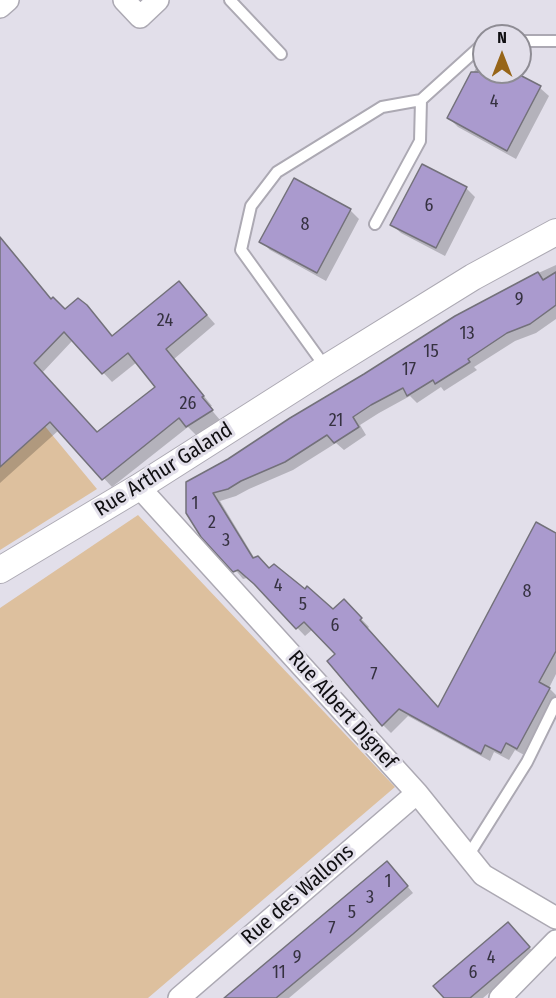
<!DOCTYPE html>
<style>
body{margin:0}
#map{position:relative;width:556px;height:998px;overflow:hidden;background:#e2dfea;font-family:"Fira Sans Condensed",sans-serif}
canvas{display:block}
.north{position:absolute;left:472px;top:24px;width:60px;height:60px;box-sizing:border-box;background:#e2dfea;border:2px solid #8e8c94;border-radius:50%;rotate:0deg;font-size:16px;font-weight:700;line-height:24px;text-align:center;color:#100f12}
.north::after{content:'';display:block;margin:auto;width:21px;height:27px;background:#976518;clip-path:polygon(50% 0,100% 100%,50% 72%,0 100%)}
</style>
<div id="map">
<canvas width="556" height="998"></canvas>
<div class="north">N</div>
</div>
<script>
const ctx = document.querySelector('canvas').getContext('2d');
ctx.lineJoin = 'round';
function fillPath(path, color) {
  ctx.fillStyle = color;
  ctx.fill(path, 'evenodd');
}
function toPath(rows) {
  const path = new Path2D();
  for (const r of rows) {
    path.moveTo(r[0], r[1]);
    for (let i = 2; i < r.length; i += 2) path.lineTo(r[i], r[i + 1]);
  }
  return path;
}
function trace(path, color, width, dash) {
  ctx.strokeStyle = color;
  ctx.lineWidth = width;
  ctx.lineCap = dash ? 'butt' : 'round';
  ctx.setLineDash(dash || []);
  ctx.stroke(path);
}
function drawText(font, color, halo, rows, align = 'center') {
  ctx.font = font + ' "Fira Sans Condensed",sans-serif';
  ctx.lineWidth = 6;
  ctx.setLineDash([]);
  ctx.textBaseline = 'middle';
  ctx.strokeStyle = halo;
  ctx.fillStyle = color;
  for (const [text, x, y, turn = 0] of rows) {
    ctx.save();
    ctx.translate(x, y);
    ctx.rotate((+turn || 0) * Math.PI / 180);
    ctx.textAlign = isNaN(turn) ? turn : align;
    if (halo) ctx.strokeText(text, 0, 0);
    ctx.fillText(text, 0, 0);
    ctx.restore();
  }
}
const green = toPath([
 [0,372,97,489,0,550],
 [138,515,395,787,148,998,0,998,0,608]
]);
const shadow = toPath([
 [482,57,484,72,510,72,540,88,549,96,516,159,458,127,449,118],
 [466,188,475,197,445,256,401,233,392,225],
 [350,210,359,219,326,281,270,250,261,241],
 [0,238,51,300,65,311,113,337,187,292,215,324,174,359,212,406,209,407,220,420,196,435,188,427,112,487,59,430,0,483],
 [73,340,112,382,137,362,157,387,98,434,42,373],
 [556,265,556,319,536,333,515,341,474,367,477,370,444,391,441,387,417,403,410,396,379,413,360,425,366,435,344,450,336,443,293,470,249,489,236,496,220,501,255,559,333,612,344,601,369,627,367,629,439,709,556,534,556,674,549,688,556,695,556,700,526,756,515,750,509,760,494,752,490,761,408,716,391,733,383,725,337,654,313,629,305,636,261,590,247,578,243,579,187,512,229,460,523,280],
 [393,869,413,893,289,998,226,998],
 [514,930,535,954,483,998,446,998]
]);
const building = toPath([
 [471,72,514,72,541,86,507,151,447,118,471,72],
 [422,164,467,187,436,248,390,225,422,164],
 [294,178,351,209,317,273,259,242,294,178],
 [0,237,51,299,53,297,65,309,78,298,87,305,112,336,179,281,207,315,166,349,204,396,202,397,213,410,186,427,179,418,102,480,50,422,0,467,0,237],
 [64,332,102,374,128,353,155,387,97,432,34,363,64,332],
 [538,272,543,280,556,272,556,305,530,324,507,333,468,359,470,362,435,384,433,380,407,396,403,388,371,405,353,417,359,427,334,443,327,435,285,462,241,481,228,489,213,493,253,558,258,556,269,568,274,564,305,589,307,586,333,609,344,599,362,618,360,620,438,707,536,522,556,533,556,651,539,682,550,688,517,749,506,743,501,753,485,745,481,754,399,709,382,726,327,661,335,654,304,622,296,629,254,584,238,570,233,572,201,537,186,513,186,482,228,459,290,418,364,374,455,316,538,272],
 [387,861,408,886,353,934,276,998,224,998,387,861],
 [508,922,530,947,470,998,444,998,433,986,508,922]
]);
const service = toPath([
 [230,0,281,54],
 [520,41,556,41],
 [375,224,420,141,421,100],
 [326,368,241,250,251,206,277,172,382,107,421,100,484,43],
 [468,856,527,762,556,703]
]);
const minor = toPath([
 [124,0,140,17,158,0],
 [0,7,8,0],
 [139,487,417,793,483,875,556,918],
 [179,998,417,793],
 [500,998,556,941]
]);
const tertiary = toPath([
 [0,570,139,487,326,368,473,277,556,232]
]);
const numberNames = [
 ["4",494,102],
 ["6",429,206],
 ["8",305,225],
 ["9",519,300],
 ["24",165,321],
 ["13",467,334],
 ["15",431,352],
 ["17",409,370],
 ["26",188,404],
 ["21",336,421],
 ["1",195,504],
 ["2",212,523],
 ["3",226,541],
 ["4",278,586],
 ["8",527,592],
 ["5",303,605],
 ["6",335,626],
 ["7",374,675],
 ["1",388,882],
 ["3",370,898],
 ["5",352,913],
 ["7",332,929],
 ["9",297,958],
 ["4",491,958],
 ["11",279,973],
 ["6",473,973]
];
const streetNames = [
 ["Rue Arthur Galand",164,470,-32],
 ["Rue Albert Dignef",342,710,48],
 ["Rue des Wallons",298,895,-41]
];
fillPath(green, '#ddc09e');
fillPath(shadow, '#0003');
fillPath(building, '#aa9ace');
trace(building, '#73717a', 1.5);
trace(service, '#aca9b3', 14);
trace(minor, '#aca9b3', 24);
trace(tertiary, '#aca9b3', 28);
trace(service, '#fff', 10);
trace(minor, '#fff', 21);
trace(tertiary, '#fff', 26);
drawText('18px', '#363241', null, numberNames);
drawText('21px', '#100f12', '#e2dfea', streetNames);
</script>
